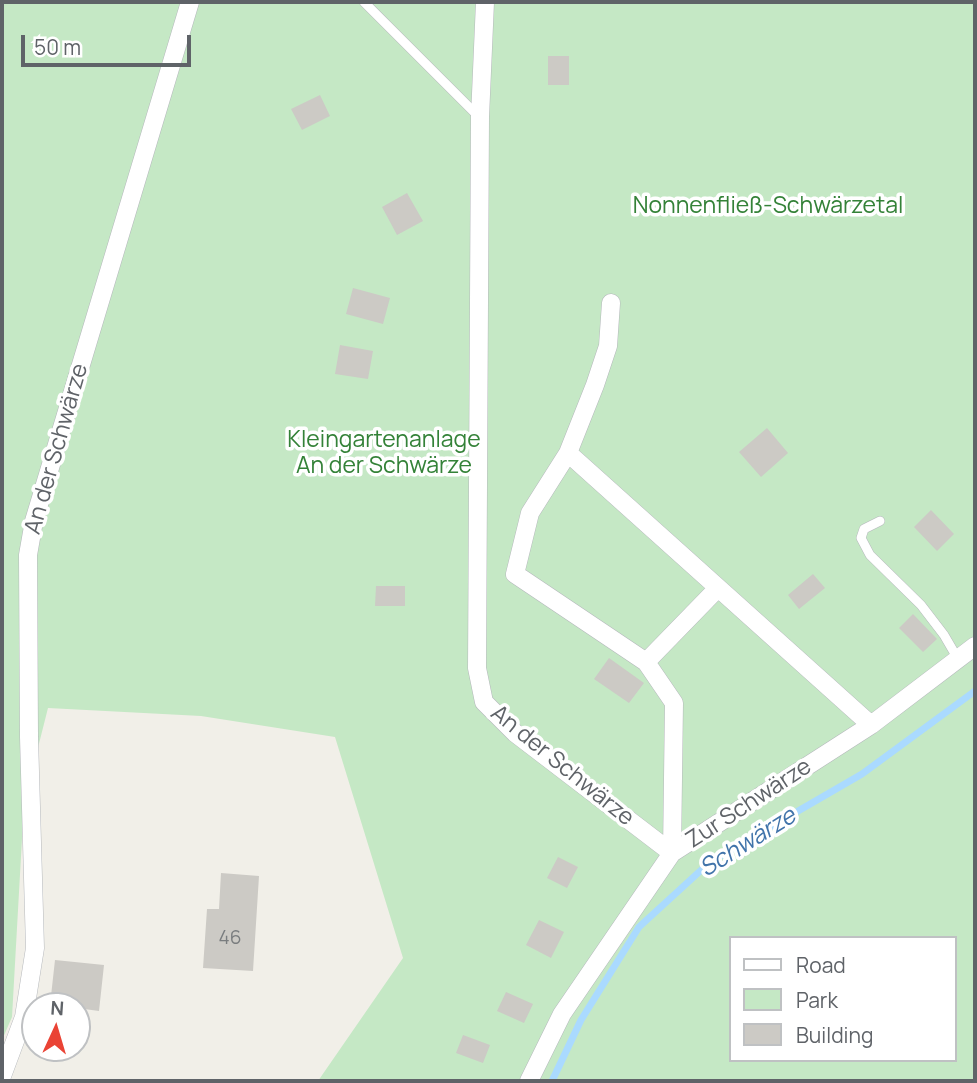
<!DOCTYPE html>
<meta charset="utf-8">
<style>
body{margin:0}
#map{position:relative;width:977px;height:1083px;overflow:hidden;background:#f1efe8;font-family:Manrope,sans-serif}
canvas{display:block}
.frame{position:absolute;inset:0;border:4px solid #5f6368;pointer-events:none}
.legend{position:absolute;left:729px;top:936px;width:228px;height:126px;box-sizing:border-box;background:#fff;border:2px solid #bfc1c3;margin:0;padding:9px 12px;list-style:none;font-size:21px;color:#5f6368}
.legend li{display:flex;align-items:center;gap:14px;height:35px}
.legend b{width:35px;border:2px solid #bfc1c3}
.north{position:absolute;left:21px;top:992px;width:70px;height:70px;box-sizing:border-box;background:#fff;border:2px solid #bfc1c3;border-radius:50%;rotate:4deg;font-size:19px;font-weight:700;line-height:28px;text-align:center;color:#5f6368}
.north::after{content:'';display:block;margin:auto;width:24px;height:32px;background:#ea4335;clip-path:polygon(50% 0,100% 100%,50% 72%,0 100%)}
.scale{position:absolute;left:21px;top:35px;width:170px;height:32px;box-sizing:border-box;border:4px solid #5f6368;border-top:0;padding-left:9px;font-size:21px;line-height:24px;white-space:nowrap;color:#5f6368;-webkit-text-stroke:5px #fff;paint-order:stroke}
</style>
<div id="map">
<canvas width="977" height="1083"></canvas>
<div class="frame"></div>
<ul class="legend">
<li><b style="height:9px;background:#fff"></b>Road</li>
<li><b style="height:19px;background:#c5e8c5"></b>Park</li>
<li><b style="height:19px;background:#cccac5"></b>Building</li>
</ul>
<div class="north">N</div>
<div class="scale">50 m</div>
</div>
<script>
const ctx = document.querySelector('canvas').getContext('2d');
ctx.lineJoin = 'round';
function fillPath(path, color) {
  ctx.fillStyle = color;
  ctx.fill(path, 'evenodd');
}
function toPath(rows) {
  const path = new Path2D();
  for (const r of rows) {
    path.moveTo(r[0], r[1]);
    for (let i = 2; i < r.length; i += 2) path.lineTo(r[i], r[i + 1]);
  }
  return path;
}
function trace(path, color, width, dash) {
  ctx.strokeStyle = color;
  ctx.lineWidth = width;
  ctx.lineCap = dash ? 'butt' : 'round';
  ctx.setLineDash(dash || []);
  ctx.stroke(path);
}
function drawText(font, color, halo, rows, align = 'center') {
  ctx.font = font + ' Manrope,sans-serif';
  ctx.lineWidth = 7;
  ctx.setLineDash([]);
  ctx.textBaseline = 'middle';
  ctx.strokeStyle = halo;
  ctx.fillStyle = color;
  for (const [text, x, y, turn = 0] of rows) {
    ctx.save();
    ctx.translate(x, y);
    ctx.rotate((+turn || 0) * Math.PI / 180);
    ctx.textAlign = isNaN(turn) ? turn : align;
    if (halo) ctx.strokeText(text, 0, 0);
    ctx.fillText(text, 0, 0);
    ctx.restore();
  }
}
const green = toPath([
 [2,2,975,2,975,1081,318,1081,403,958,335,737,201,716,48,708,24,803,12,1017,2,1040],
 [730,938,954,938,954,1060,730,1060]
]);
const stream = toPath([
 [552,1081,581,1020,639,927,710,862,862,774,975,691]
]);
const building = toPath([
 [548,56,569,56,569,85,548,85],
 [320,95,330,116,302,130,291,109],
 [407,193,423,221,397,235,382,207],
 [353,288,390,298,383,324,346,314],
 [340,345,373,351,368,379,335,374],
 [767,428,788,453,761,477,739,452],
 [931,510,954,534,937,551,914,527],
 [813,574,825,588,799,609,788,595],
 [376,586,405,586,405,606,375,606],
 [913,614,937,639,923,652,899,628],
 [609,658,644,683,629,703,594,679],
 [558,857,578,867,567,888,547,878],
 [221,873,259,876,253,971,203,968,207,909,219,909],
 [539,920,564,932,551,958,526,945],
 [55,960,104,965,99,1011,77,1008,77,1006,50,1005],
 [506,992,533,1004,524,1023,497,1011],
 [463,1035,490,1045,483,1063,456,1053]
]);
const service = toPath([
 [364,2,479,117],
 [880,521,864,529,861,538,870,555,921,605,944,635,958,659]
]);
const minor = toPath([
 [485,2,480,117,477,668,484,702,515,733,672,853],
 [611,303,608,346,595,385,568,453,530,513,515,574,646,662,674,703,672,853],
 [568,453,871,725],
 [646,662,717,589],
 [2,1076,24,1017,35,948,29,737,28,555,34,521,190,2],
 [529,1081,562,1014,672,853,871,725,975,646]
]);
const numberNames = [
 ["46",230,939]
];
const parkNames = [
 ["Nonnenfließ-Schwärzetal",768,207],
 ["Kleingartenanlage",384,441],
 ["An der Schwärze",384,467]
];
const streetNames = [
 ["An der Schwärze",57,449,-74],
 ["An der Schwärze",562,766,39],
 ["Zur Schwärze",749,804,-33]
];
const waterNames = [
 ["Schwärze",748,843,-32]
];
fillPath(green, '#c5e8c5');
trace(stream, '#aadaff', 7);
fillPath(building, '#cccac5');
trace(service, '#b5b8bc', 10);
trace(minor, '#b5b8bc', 19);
trace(service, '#fff', 9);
trace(minor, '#fff', 18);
drawText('19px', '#7a7d7f', null, numberNames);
drawText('23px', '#348238', '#fff', parkNames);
drawText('23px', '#5f6368', '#fff', streetNames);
drawText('italic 24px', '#4174aa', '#fff', waterNames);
</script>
